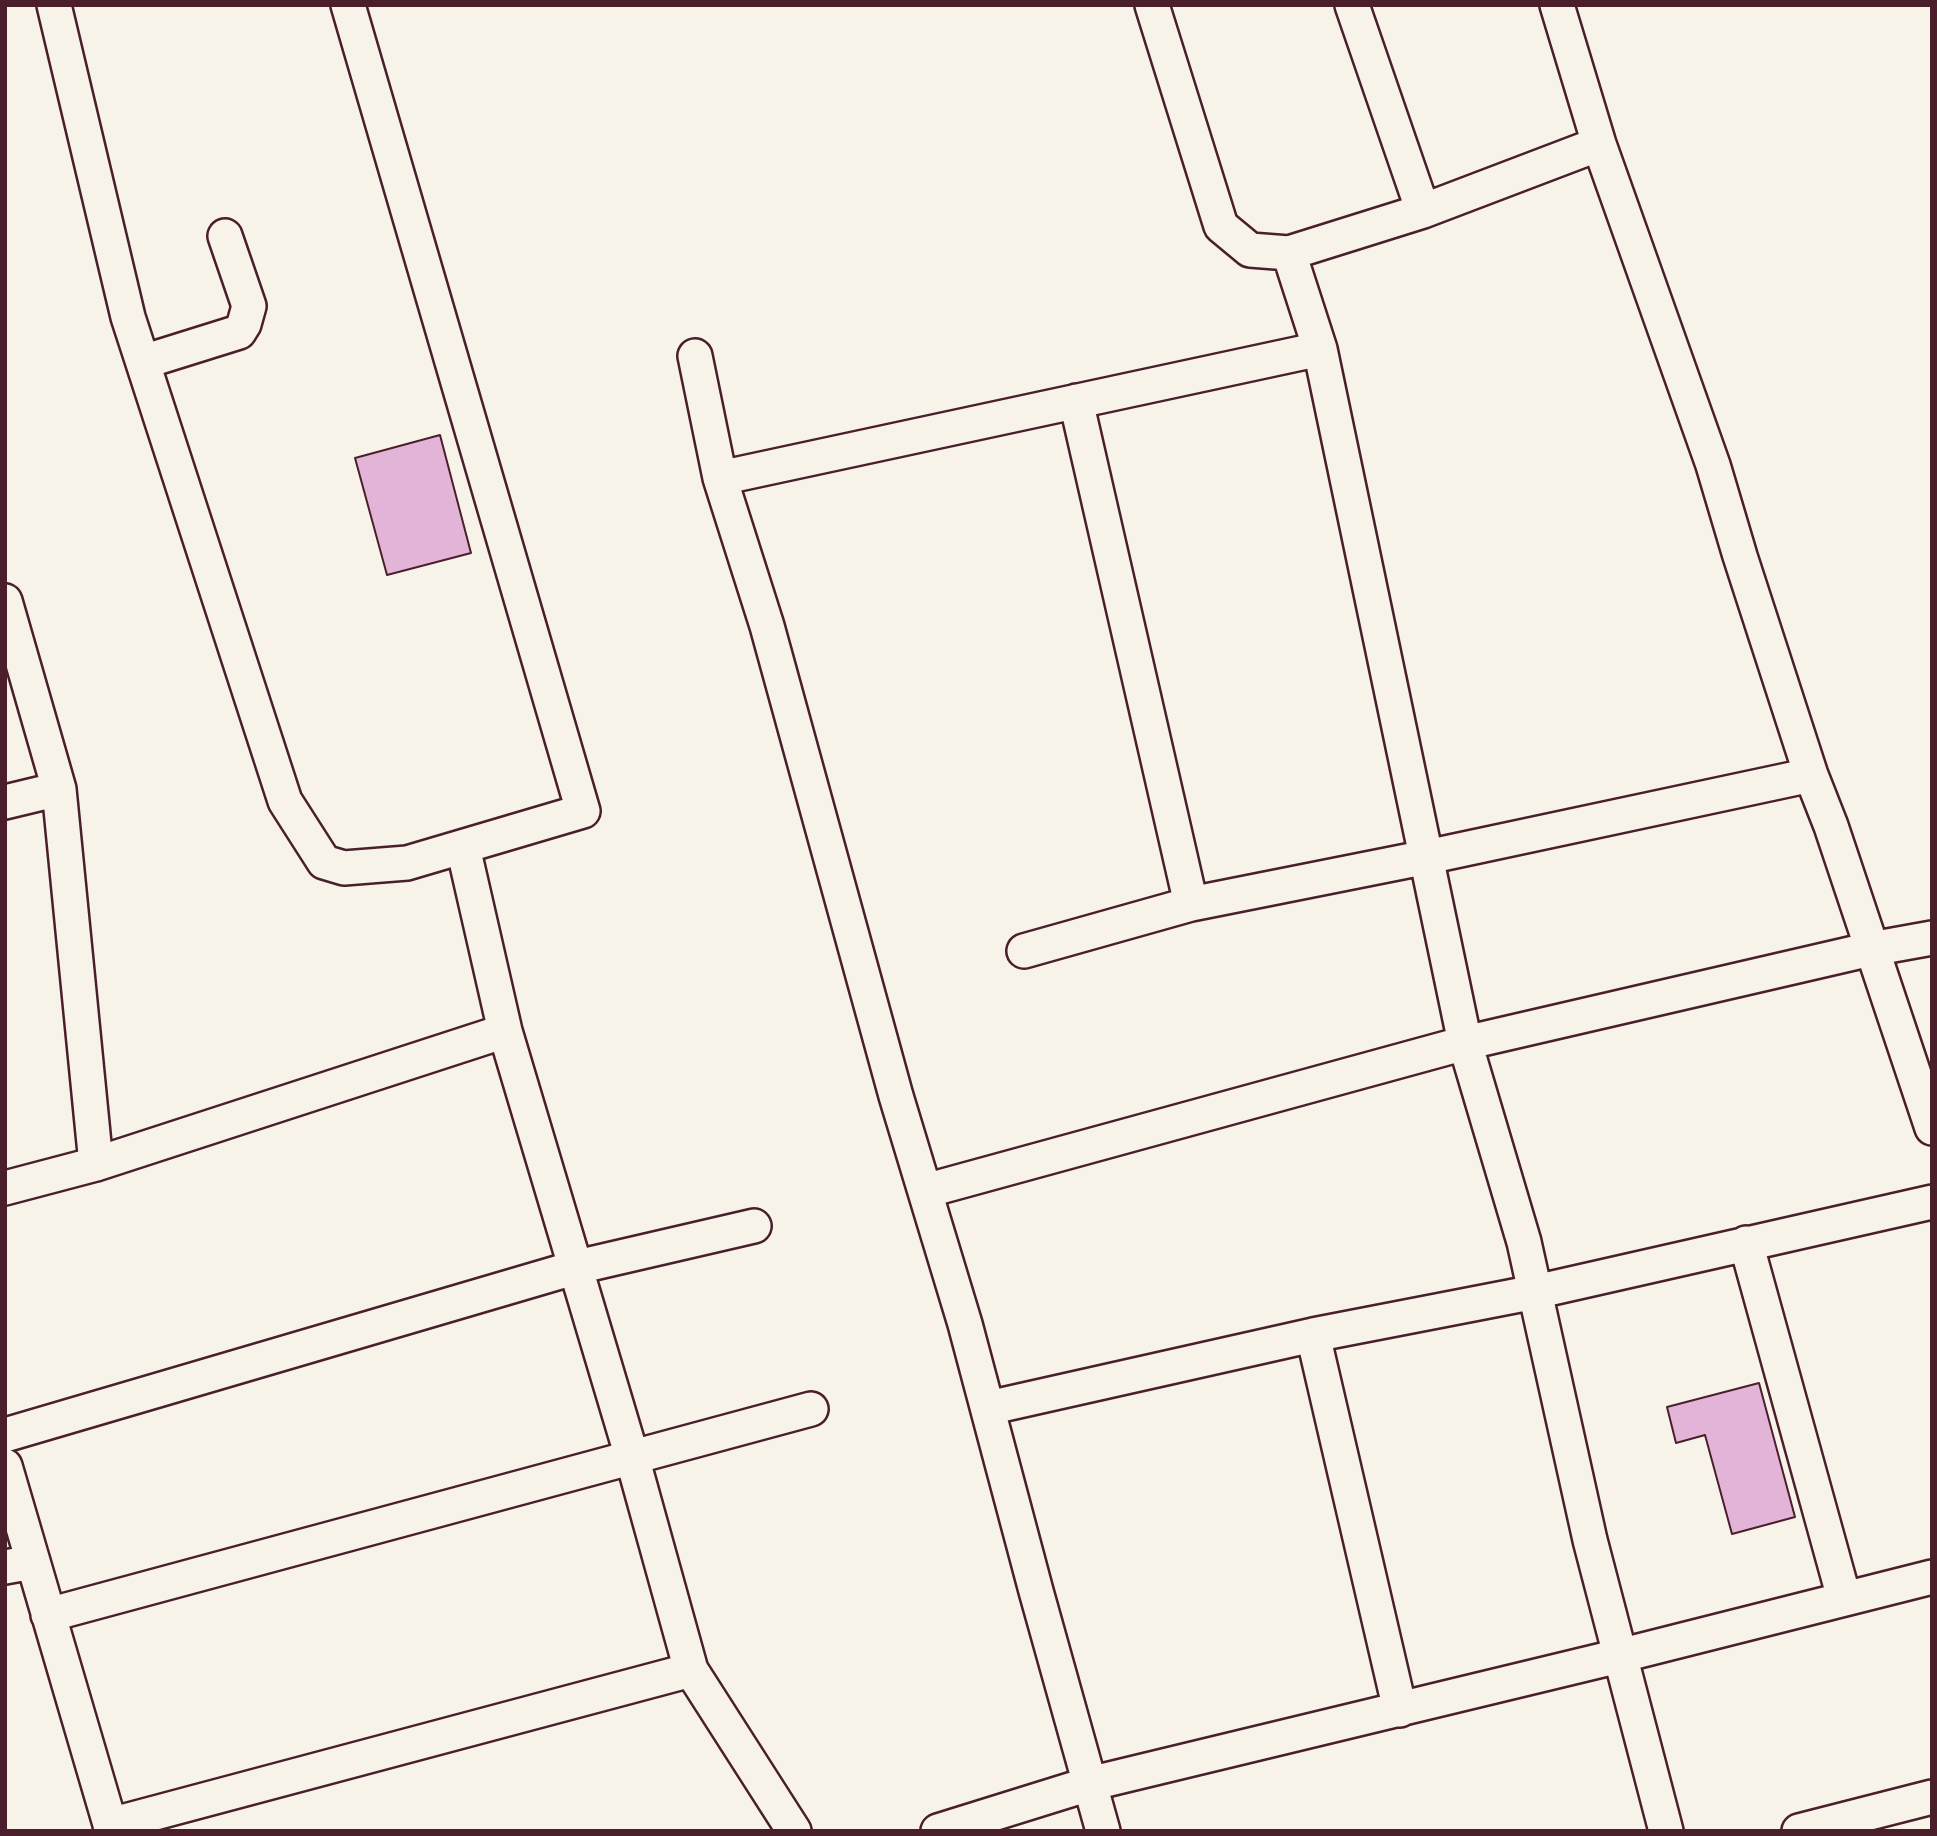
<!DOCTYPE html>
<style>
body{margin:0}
#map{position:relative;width:1937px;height:1836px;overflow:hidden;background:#f7f3e8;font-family:"Balsamiq Sans",sans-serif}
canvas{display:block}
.frame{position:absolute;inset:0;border:7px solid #4a1f2b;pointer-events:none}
</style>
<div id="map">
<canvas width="1937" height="1836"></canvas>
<div class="frame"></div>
</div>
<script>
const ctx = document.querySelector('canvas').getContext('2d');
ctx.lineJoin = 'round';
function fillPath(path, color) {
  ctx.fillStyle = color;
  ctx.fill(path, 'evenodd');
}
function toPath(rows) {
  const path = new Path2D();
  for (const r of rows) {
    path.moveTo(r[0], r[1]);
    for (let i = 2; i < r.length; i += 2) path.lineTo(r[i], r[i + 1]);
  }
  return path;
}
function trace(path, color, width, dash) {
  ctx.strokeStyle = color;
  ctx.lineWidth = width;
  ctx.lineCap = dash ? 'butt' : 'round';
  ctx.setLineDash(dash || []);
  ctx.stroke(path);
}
const building = toPath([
 [440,435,471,553,387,575,355,458,440,435],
 [1759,1383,1795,1517,1732,1534,1705,1435,1676,1443,1667,1407,1759,1383]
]);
const minor = toPath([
 [54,5,128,317,285,801,324,862,344,868,407,863,583,811,348,5],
 [1152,5,1221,226,1250,250,1289,253],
 [1352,5,1423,211],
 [1557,5,1599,144,1713,465,1740,556,1811,775,1831,826,1932,1128],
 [1599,144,1423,211,1289,253,1320,349,1465,1043,1524,1242,1590,1540,1666,1831],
 [695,356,720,478,767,626,896,1096,965,1324,1036,1591,1103,1831],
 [143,362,239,332,244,324,249,306,225,236],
 [1076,401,1191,904],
 [720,478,1320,349],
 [5,601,59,789,96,1164],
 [5,802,59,789],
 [463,847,505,1031,632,1457,691,1670,794,1831],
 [1024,951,1191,904,1427,857,1811,775],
 [5,1188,96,1164,505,1031],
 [925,1191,1465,1043,1871,949,1932,938],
 [1746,1243,1844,1598],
 [1313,1335,1400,1710],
 [988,1408,1313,1335,1535,1292,1932,1202],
 [5,1435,577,1267,754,1226],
 [5,1466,112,1831],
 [5,1567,33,1562],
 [48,1615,811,1409],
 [110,1825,691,1670],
 [938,1831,1089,1784,1619,1656,1932,1577],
 [1799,1831,1932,1797]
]);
fillPath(building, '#e2b5d8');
trace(building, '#4a1f2b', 2);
trace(minor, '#4a1f2b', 38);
trace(minor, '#f7f3e8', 33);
</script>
